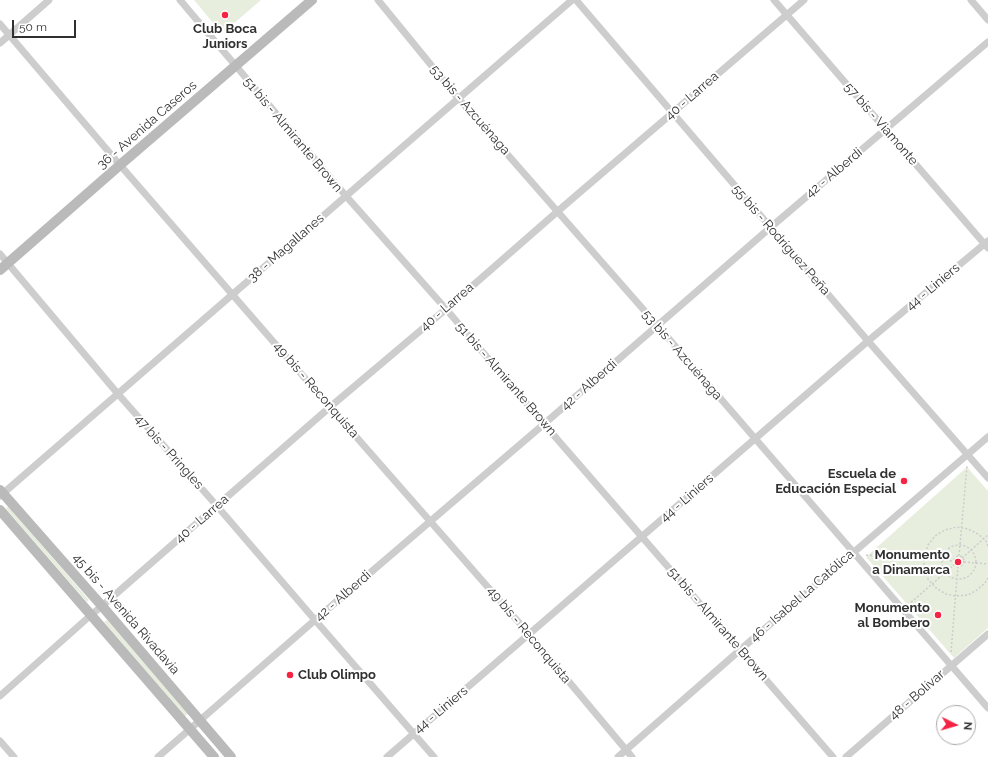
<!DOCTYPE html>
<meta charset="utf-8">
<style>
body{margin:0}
#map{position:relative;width:988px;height:757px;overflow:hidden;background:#fff;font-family:Raleway,sans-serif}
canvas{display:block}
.north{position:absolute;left:936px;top:705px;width:40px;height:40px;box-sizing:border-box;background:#fff;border:1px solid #acacac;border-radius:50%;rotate:95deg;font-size:11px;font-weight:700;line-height:16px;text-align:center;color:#303030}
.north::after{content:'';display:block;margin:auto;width:14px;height:18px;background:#f52444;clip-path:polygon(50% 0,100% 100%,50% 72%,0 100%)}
.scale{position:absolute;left:12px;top:20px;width:64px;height:18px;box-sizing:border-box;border:2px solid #303030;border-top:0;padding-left:5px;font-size:12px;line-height:14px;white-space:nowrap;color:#303030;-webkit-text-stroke:3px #fff;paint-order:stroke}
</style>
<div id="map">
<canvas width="988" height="757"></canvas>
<div class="north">N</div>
<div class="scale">50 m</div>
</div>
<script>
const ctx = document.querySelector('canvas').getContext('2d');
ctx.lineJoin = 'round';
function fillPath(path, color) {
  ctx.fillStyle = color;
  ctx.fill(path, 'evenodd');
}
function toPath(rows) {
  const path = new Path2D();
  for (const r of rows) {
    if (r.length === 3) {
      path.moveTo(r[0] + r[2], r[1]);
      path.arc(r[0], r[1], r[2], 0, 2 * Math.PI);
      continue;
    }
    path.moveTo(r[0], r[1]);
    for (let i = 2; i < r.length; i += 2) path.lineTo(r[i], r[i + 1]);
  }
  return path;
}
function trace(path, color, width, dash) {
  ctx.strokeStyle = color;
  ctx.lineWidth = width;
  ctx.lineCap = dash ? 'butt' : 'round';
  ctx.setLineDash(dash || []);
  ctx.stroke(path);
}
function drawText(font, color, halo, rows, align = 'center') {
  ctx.font = font + ' Raleway,sans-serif';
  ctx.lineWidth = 4;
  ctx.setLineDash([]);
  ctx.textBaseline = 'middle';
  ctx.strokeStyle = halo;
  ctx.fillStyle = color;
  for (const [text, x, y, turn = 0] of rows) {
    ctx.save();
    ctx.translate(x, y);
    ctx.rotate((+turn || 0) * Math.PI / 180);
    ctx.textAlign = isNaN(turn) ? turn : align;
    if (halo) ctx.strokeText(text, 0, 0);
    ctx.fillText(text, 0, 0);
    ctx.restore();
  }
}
const green = toPath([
 [194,0,261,0,225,31,219,30],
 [967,467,988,491,988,628,954,658,866,557],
 [8,506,89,600,87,602,6,509],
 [107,620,188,714,185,716,104,622]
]);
const path = toPath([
 [959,562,17],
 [988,546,986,541,978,534,968,529,957,527,945,530,935,536,928,545,924,559,924,568,928,579,936,588,946,594,956,596,968,595,977,590,985,583,988,578],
 [866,555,954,561],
 [959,561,5],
 [959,556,967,466],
 [962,558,988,535],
 [964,562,988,564],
 [908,605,955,564],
 [951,652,958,566]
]);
const minor = toPath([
 [180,0,346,196,446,309,544,424,833,757],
 [378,0,458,98,657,325,988,708],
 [576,0,868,341,988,478],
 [774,0,988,248],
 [971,0,988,20],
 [0,24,120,165,330,407,529,634,632,757],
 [0,43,49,0],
 [0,254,118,394,217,506,315,620,434,757],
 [0,496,572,0],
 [0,696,91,615,102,606,330,407,446,309,558,211,804,0],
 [0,741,14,757],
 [158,757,315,620,544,424,771,227,988,42],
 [387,757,868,341,988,241],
 [618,757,740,650,988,437],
 [846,757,988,634]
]);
const secondary = toPath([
 [0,270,120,165,312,0],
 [0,490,102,606,231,757],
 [0,510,214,757]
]);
const markers = [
 [225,15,4,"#f52444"],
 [904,481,4,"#f52444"],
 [958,562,4,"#f52444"],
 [938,615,4,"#f52444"],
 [290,675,4,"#f52444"]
];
const poiNames = [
 ["Club Boca",225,29,"center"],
 ["Juniors",225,44,"center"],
 ["Escuela de",896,474],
 ["Educación Especial",896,489],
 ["Monumento",950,555],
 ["a Dinamarca",950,570],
 ["Monumento",930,608],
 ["al Bombero",930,623],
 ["Club Olimpo",298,675,"left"]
];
const streetNames = [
 ["40 - Larrea",692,96,-41],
 ["53 bis - Azcuénaga",470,110,49],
 ["57 bis - Viamonte",881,124,49],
 ["36 - Avenida Caseros",147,125,-41],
 ["51 bis - Almirante Brown",293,135,50],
 ["42 - Alberdi",834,173,-40],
 ["55 bis - Rodríguez Peña",781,240,49],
 ["38 - Magallanes",286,248,-41],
 ["44 - Liniers",933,287,-40],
 ["40 - Larrea",447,307,-41],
 ["53 bis - Azcuénaga",682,355,49],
 ["51 bis - Almirante Brown",506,379,49],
 ["42 - Alberdi",589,385,-41],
 ["49 bis - Reconquista",316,390,49],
 ["47 bis - Pringles",169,452,48],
 ["44 - Liniers",687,498,-41],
 ["40 - Larrea",202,519,-41],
 ["42 - Alberdi",343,596,-41],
 ["46 - Isabel La Católica",802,596,-41],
 ["45 bis - Avenida Rivadavia",126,614,49],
 ["51 bis - Almirante Brown",718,624,49],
 ["49 bis - Reconquista",529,635,50],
 ["48 - Bolívar",917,695,-41],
 ["44 - Liniers",441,710,-40]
];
fillPath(green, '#e8eedd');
trace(path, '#cdcdcd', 1.5, [2, 2]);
trace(minor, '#cdcdcd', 7);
trace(secondary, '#bababa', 10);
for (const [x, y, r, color] of markers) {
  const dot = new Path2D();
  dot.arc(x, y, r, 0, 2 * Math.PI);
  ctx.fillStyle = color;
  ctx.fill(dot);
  trace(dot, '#fff', 1.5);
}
drawText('bold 13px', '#303030', '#fff', poiNames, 'right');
drawText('13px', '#303030', '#fff', streetNames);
</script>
